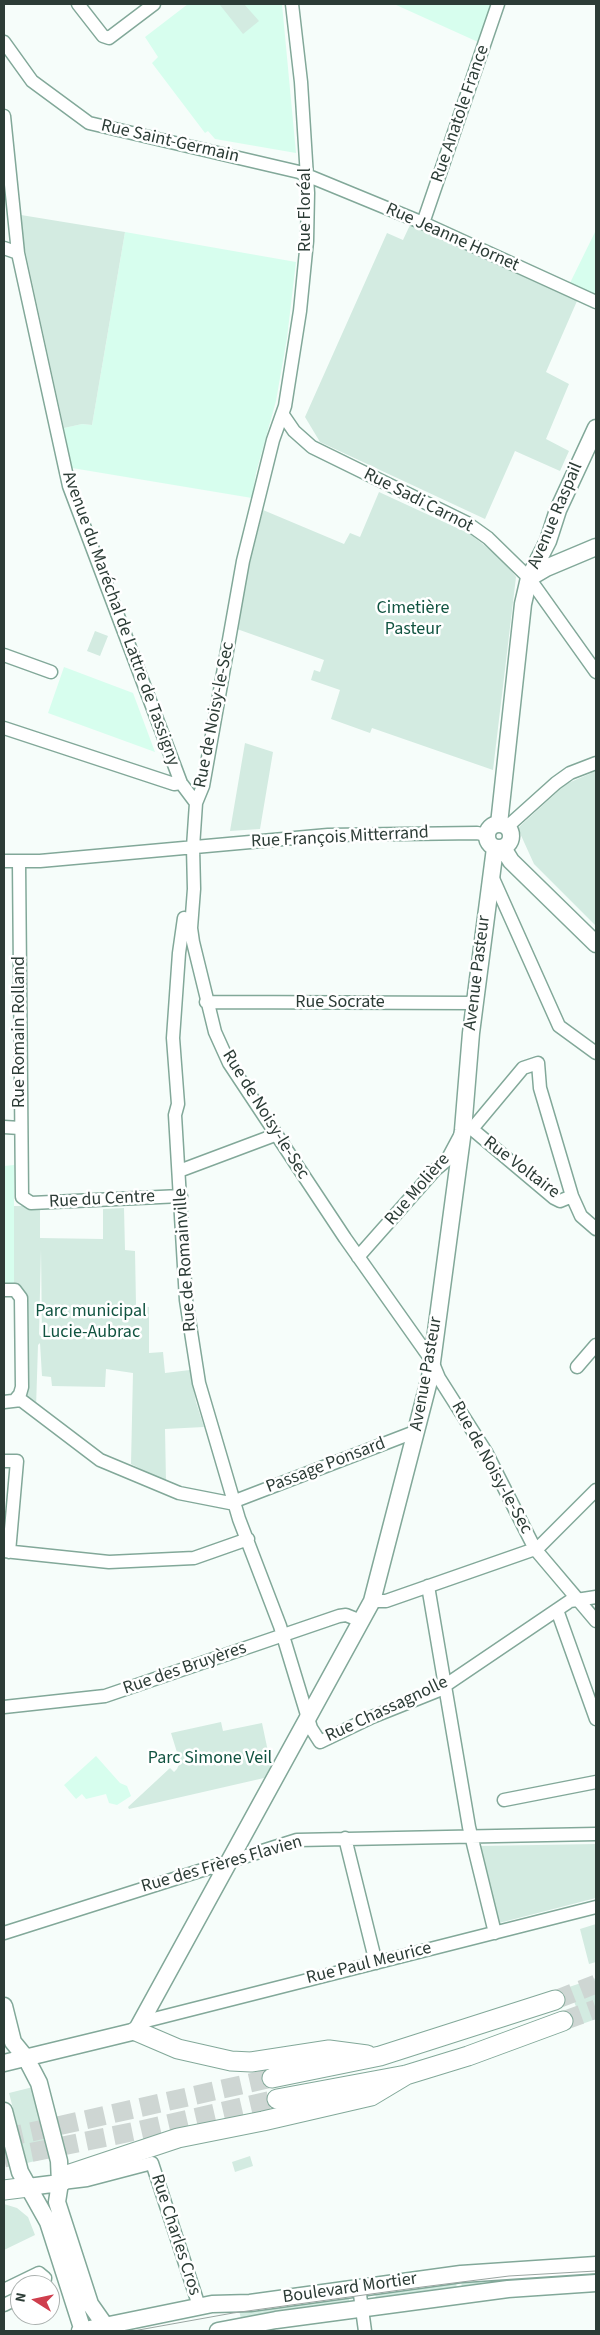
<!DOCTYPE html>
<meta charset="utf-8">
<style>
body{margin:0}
#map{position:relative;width:600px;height:2335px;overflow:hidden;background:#f6fdfa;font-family:"Source Sans 3",sans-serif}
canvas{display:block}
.frame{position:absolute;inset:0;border:5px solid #2c3c36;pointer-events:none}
.north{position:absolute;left:10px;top:2275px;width:50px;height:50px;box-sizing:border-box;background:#fff;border:1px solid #abb1af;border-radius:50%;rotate:280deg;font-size:14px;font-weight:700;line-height:20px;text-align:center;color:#2c3c36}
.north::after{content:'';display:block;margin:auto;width:18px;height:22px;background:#cf3e4d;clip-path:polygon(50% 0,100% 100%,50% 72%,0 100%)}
</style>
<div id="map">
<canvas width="600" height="2335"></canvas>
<div class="frame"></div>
<div class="north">N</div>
</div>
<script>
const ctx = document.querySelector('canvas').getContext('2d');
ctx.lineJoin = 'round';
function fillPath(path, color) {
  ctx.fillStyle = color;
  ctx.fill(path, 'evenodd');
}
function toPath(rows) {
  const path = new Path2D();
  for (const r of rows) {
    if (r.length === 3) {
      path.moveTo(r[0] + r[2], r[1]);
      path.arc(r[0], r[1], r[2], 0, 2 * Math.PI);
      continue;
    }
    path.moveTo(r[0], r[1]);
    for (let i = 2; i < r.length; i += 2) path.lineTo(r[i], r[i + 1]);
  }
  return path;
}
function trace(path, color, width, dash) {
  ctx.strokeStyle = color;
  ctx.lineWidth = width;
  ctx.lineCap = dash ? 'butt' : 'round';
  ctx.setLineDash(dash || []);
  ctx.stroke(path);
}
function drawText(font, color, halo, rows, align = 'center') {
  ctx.font = font + ' "Source Sans 3",sans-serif';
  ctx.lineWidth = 5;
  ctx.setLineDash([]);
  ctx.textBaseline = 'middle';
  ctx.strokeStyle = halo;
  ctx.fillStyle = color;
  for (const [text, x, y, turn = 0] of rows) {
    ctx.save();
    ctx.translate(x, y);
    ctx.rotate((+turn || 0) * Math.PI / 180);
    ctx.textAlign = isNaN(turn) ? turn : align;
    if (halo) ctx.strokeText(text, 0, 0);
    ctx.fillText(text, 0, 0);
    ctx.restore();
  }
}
const built = toPath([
 [188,4,282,4,296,153,215,139,208,131,205,133,152,63,158,57,145,37],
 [394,4,491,4,478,42],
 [596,230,596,295,570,283],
 [125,232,296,262,287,338,276,401,256,473,252,498,72,468,64,428,82,424,92,425],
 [64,667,133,693,155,752,48,713],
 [14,1165,14,1282,11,1285,4,1286,4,1166],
 [96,1756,120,1783,127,1786,131,1796,117,1805,109,1803,106,1794,86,1799,82,1794,76,1799,64,1785]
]);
const green = toPath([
 [244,4,259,21,243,34,220,5],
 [21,215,125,232,92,425,82,424,64,428,24,245],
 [410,225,577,301,546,372,569,384,546,439,569,451,560,471,515,451,485,519,320,442,305,417,387,233,403,240],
 [379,492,470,534,503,560,516,577,493,770,372,728,370,733,331,719,340,690,311,680,314,670,320,672,324,660,237,629,249,565,263,510,344,544,350,533,360,537],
 [95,631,108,636,100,656,87,651],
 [245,743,273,752,260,829,230,831],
 [596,771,596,926,534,864,519,831,519,827,566,784],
 [14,1206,40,1206,40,1238,103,1239,103,1209,124,1208,125,1250,135,1251,136,1305,149,1307,149,1353,163,1352,165,1373,190,1370,196,1402,204,1427,165,1429,166,1482,131,1464,133,1373,106,1369,105,1387,52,1386,51,1377,42,1376,40,1343,38,1345,36,1408,23,1398,23,1288,11,1285,14,1282],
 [41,1249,42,1336,40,1336,39,1334],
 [221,1722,223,1731,262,1723,271,1766,264,1778,129,1809,128,1807,170,1768,174,1772,177,1769,180,1762,171,1733],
 [596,1844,596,1898,499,1923,480,1846],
 [596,1924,596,1962,589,1964,580,1929],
 [596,1978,596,2019,582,2024,569,1987],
 [33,2087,51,2157,27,2163,9,2093],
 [250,2156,253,2166,235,2172,232,2162],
 [4,2204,17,2208,28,2217,35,2235,4,2250],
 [596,2269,596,2280,462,2289,461,2280],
 [456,2281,457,2290,376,2300,375,2292],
 [348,2294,350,2306,241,2319,239,2310]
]);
const highwayTunnel = toPath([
 [555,2000,596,1984],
 [563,2021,596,2009],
 [4,2138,272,2078],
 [4,2158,141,2130,277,2099]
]);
const minor = toPath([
 [78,4,103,36,109,38,154,4],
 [292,4,301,82,308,193,307,241,300,311,285,406,273,440,243,561,203,786,196,803,193,847,194,889,191,928,193,942,215,1032,229,1063,345,1238,432,1361,439,1378,486,1452,535,1549,596,1621],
 [4,42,32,81,89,123,299,172,423,223,596,302],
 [4,116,18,253,69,486,181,783,196,803],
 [423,223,498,4],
 [4,248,18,253],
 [283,415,294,431,312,447,467,523,488,538,529,578,596,672],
 [4,655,51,672],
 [4,728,174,784,181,783],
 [507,827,556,783,570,773,596,763],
 [4,861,40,861,328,835,477,833,487,835],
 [19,862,22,1197,31,1203,181,1196],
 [491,874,559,1026,596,1053],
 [184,918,179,953,173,1038,178,1104,175,1115,186,1300,199,1383,239,1519,280,1626,311,1728,320,1742,372,1717,437,1691,570,1601,596,1597],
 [206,1002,475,1003],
 [4,1127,20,1128],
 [472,1129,554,1198,560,1201,572,1196],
 [179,1171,275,1135],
 [358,1257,435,1170,447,1160,463,1130,472,1129,523,1068,538,1063,540,1088,572,1196,581,1216,596,1229],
 [4,1290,15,1290,21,1298,22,1387,20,1394,15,1400],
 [577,1367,596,1345],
 [4,1402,21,1400,100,1460,179,1493,235,1504],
 [4,1461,17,1461,9,1552],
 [235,1501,417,1431],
 [4,1551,109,1562,194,1558,248,1539],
 [428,1586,469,1827,495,1933],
 [372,1601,386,1601,535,1549,541,1545,596,1490],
 [557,1610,596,1719],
 [4,1707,105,1696,339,1616,346,1615,361,1621],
 [504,1800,596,1782],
 [345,1838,376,1963],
 [4,1933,297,1840,596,1834],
 [142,2022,596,1907],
 [62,2183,87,2180,152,2163,199,2306],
 [359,2287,365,2331],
 [4,2290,39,2273,45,2278,44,2285],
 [4,2305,20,2297]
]);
const major = toPath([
 [529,578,546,568,596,547],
 [499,836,12],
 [499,824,523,604,529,578,548,541,558,510,596,428],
 [503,848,511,861,596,944],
 [4,2006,13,2042,26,2058,39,2083,59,2161,60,2183,57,2202,90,2304,109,2331],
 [4,2063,136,2031,372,1601,430,1377,463,1130,471,1033,495,848],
 [4,2111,20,2172,48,2222,83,2331],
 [28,2187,60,2183],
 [80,2331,212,2304,250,2303,461,2274,596,2265],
 [218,2331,276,2320,508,2289,596,2283]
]);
const highway = toPath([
 [136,2031,178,2049,231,2061,251,2062,329,2050,367,2055],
 [272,2078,380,2056,555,2000],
 [277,2099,406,2075,468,2056,563,2021],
 [60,2183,70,2174,178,2138,263,2121,371,2096,406,2075],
 [4,2190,28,2187]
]);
const tram = toPath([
 [133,2331,233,2313,422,2287,509,2276,596,2271]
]);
const streetNames = [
 ["Rue Anatole France",461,114,-71],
 ["Rue Saint-Germain",170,142,13],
 ["Rue Floréal",306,210,-90],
 ["Rue Jeanne Hornet",452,238,24],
 ["Rue Sadi Carnot",418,501,27],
 ["Avenue Raspail",556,516,-67],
 ["Avenue du Maréchal de Lattre de Tassigny",120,619,70],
 ["Rue de Noisy-le-Sec",215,715,-79],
 ["Rue François Mitterrand",340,838,-3],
 ["Avenue Pasteur",478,973,-83],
 ["Rue Socrate",340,1003],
 ["Rue Romain Rolland",20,1032,-90],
 ["Rue de Noisy-le-Sec",265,1115,58],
 ["Rue Voltaire",521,1168,37],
 ["Rue Molière",418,1190,-49],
 ["Rue du Centre",102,1200,-3],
 ["Rue de Romainville",186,1260,-94],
 ["Avenue Pasteur",427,1374,-80],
 ["Passage Ponsard",326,1466,-21],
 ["Rue de Noisy-le-Sec",491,1468,61],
 ["Rue des Bruyères",185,1669,-19],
 ["Rue Chassagnolle",387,1710,-25],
 ["Rue des Frères Flavien",222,1865,-16],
 ["Rue Paul Meurice",369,1964,-14],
 ["Rue Charles Cros",175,2235,72],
 ["Boulevard Mortier",350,2289,-8]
];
const parkNames = [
 ["Cimetière",413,609],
 ["Pasteur",413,630],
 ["Parc municipal",91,1312],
 ["Lucie-Aubrac",91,1333],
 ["Parc Simone Veil",210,1759]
];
fillPath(built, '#d7feee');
fillPath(green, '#d3ebe1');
trace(highwayTunnel, '#ced6d3', 19, [19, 9]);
trace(minor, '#82a899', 15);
trace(major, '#82a899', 19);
trace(highway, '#82a899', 21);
trace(minor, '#fff', 12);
trace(major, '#fff', 16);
trace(highway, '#fff', 19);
trace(tram, '#9aa5a1', 1);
drawText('18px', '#2c3c36', '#fff', streetNames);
drawText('18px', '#115441', '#fff', parkNames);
</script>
